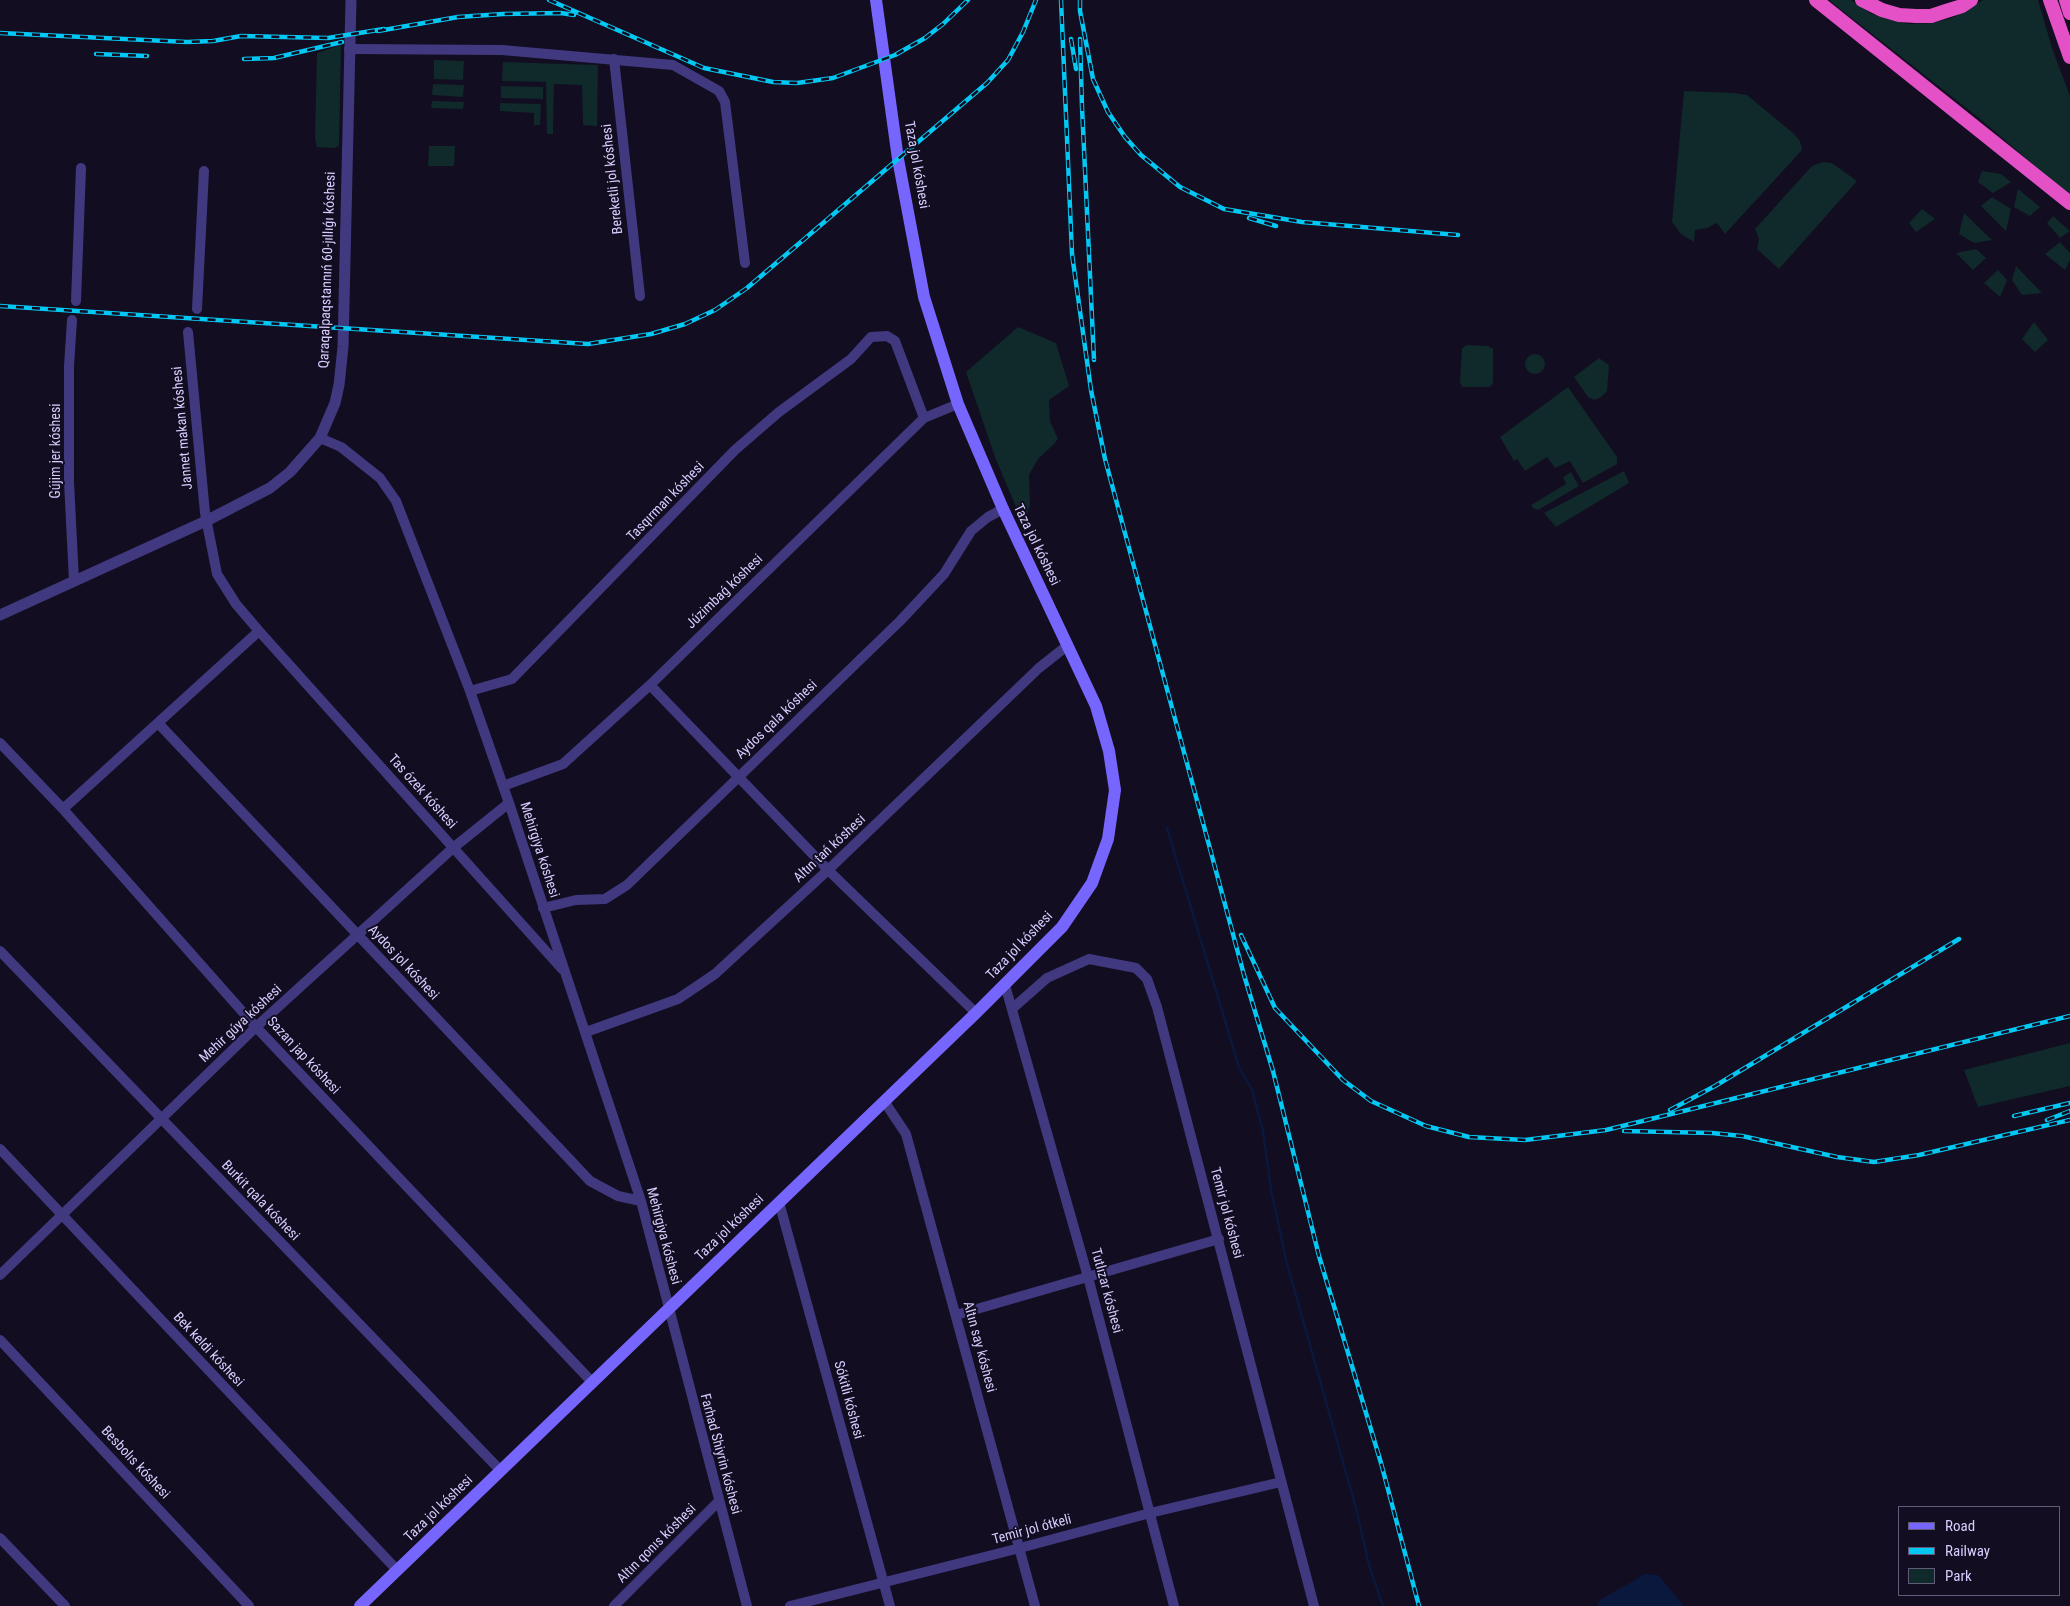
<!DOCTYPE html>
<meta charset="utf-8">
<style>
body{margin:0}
#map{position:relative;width:2070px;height:1606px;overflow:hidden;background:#120d20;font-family:"Roboto Condensed",sans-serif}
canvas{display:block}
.legend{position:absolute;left:1898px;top:1506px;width:162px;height:90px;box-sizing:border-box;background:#120d20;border:1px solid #615a79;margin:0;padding:6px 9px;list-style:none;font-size:15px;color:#d7cdfe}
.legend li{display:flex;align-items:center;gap:10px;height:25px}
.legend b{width:25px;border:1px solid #615a79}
</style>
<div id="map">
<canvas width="2070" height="1606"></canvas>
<ul class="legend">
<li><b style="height:6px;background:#7666fd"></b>Road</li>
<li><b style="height:6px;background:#04c8f4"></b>Railway</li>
<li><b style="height:14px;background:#10292a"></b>Park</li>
</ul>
</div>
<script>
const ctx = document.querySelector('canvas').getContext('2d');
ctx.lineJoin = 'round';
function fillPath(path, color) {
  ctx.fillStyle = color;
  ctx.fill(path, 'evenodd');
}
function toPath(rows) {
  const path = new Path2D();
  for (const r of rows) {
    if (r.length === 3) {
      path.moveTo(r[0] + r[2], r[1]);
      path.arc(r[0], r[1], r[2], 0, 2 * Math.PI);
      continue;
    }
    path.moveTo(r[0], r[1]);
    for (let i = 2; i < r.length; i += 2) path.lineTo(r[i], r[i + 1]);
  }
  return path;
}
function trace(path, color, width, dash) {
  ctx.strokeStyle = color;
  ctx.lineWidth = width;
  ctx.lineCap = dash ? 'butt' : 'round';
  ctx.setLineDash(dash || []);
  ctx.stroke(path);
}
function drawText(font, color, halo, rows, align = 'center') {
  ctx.font = font + ' "Roboto Condensed",sans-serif';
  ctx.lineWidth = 4;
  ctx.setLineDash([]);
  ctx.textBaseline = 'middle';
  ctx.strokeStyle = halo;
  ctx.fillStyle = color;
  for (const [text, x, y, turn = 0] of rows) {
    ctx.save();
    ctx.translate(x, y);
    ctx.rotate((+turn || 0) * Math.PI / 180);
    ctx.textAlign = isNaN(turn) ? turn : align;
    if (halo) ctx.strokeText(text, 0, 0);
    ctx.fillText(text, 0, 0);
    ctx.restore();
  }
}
const green = toPath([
 [1829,0,1851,0,1870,13,1890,20,1909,24,1931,23,1952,18,1983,0,2038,0,2052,48,2070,96,2070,196,1979,118],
 [341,45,339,145,335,148,317,147,315,138,317,53],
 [434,60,464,61,463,80,434,79],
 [503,62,598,65,597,126,583,125,582,85,554,84,553,134,547,134,546,82,502,81],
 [433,84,464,85,463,97,432,95],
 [501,86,543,87,543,99,501,98],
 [1684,91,1734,93,1747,95,1793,133,1800,141,1802,150,1725,234,1717,223,1707,228,1695,230,1694,242,1681,234,1672,222],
 [432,101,464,102,463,109,431,108],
 [500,103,541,104,540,125,534,125,534,113,500,111],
 [429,146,455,146,454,166,428,166],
 [1823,162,1832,163,1857,181,1779,269,1757,249,1759,239,1755,229,1812,166],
 [1982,171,2001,174,2011,182,1993,193,1978,182],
 [2018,189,2040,207,2030,216,2014,207],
 [1992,197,2011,209,2006,231,1981,206],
 [1922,209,1935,219,1916,232,1909,223],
 [1964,213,1992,240,1974,243,1959,234],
 [2053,216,2070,231,2060,238,2047,223],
 [2060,242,2070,253,2070,260,2065,270,2045,254],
 [1976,249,1986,258,1973,270,1956,253],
 [2016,266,2042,293,2022,295,2012,280],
 [1998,270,2007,280,2000,297,1984,283],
 [2034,322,2048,340,2035,352,2022,339],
 [1018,327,1056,343,1069,386,1049,400,1050,421,1058,439,1053,445,1038,459,1029,475,1030,505,1024,526,995,457,966,372],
 [1467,345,1488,346,1493,349,1493,383,1490,387,1463,387,1460,383,1462,348],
 [1535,364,10],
 [1599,358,1609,365,1607,391,1600,398,1594,400,1588,397,1574,377],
 [1568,387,1617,457,1617,464,1583,483,1570,461,1555,468,1547,457,1525,471,1517,459,1514,461,1500,437],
 [1624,471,1629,483,1556,527,1544,513],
 [1571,472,1579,486,1538,510,1533,508,1531,505,1566,484,1563,477],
 [2070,1043,2070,1086,1978,1107,1964,1070]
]);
const water = toPath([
 [1645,1574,1658,1575,1684,1606,1597,1606,1600,1600]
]);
const stream = toPath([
 [1167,828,1239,1067,1252,1090,1263,1131,1271,1189,1286,1260,1356,1508,1369,1565,1383,1606]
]);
const minor = toPath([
 [349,49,502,50,673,65,719,91,725,102,745,263],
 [614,59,640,296],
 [76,301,81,168],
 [197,309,204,171],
 [72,320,69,366,69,482,74,581],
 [188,332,205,513,217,574,236,604,259,631,562,969],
 [320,438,341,447,380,478,396,501,470,691,509,803,641,1201,747,1606],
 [650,685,828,870,976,1013],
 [470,691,512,679,735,450,779,412,851,359,871,337,887,336,895,341,924,418],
 [158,723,590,1181,618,1196,641,1201],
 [0,743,63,809,256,1027,592,1382],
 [503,786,563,764,650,685,924,418,958,404],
 [63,809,259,631],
 [543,908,576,900,605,899,627,885,900,621,944,574,971,531,988,517,1003,509],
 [0,951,501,1471],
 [1005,985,1088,1277,1174,1606],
 [1013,1008,1047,978,1089,959,1136,968,1147,979,1157,1007,1314,1606],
 [586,1032,678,999,715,974,828,870,1039,668,1068,645],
 [884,1101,906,1134,1035,1606],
 [0,1149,397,1570],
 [779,1202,890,1606],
 [0,1275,256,1027,453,848,509,803],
 [956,1315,1219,1239],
 [0,1340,249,1606],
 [0,1538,65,1606],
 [614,1606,719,1501],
 [790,1606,1020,1548,1150,1513,1281,1482]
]);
const tertiary = toPath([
 [0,615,206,521,270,488,290,472,320,438,335,403,339,385,343,347,351,0]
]);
const secondary = toPath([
 [360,1606,976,1013,1062,927,1092,883,1108,839,1115,790,1109,751,1096,706,1003,509,958,404,924,297,898,159,876,0]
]);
const trunk = toPath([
 [1816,0,2070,203],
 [1862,0,1882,10,1899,15,1916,16,1931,16,1946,11,1962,6,1971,0],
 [2050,0,2070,57],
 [2066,0,2070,13]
]);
const rail = toPath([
 [549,0,704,68,773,82,797,83,833,78,895,55,925,38,943,24,968,0],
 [1061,0,1072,254,1091,390,1105,459,1244,975,1273,1071,1319,1256,1381,1463,1419,1606],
 [1080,0,1080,11,1093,79,1108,112,1125,137,1141,155,1180,187,1224,209,1302,222,1458,235],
 [378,31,458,17,503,14,561,13,574,15],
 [0,33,187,42,213,41,241,36,328,38,384,29],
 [1071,39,1076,69],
 [1080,39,1082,107,1094,360],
 [96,54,147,56],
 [244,59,274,58,342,42],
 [1249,218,1276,226],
 [0,306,588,344,651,334,685,324,715,310,747,288,987,83,1008,60,1023,32,1036,0],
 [1241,935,1275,1008,1343,1080,1371,1101,1426,1126,1469,1137,1525,1140,1606,1130,2070,1016],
 [1670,1110,1715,1086,1959,939],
 [2014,1116,2070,1103],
 [2047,1120,2070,1111],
 [1624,1131,1712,1133,1742,1136,1837,1157,1874,1162,1919,1155,2070,1120]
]);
const streetNames = [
 ["Taza jol kóshesi",916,165,80],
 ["Bereketli jol kóshesi",613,179,-96],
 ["Qaraqalpaqstannıń 60-jıllıǵı kóshesi",328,270,-88],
 ["Jannet makan kóshesi",183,428,-95],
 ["Gújim jer kóshesi",56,451,-90],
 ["Tasqırman kóshesi",666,502,-46],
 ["Taza jol kóshesi",1036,545,64],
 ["Júzimbaǵ kóshesi",725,592,-44],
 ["Aydos qala kóshesi",777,720,-44],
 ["Tas ózek kóshesi",422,792,48],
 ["Altın tań kóshesi",830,849,-43],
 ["Mehirgiya kóshesi",539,850,72],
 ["Taza jol kóshesi",1020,946,-46],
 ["Aydos jol kóshesi",403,963,47],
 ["Mehir gúyа kóshesi",241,1024,-43],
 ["Sazan jap kóshesi",303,1056,47],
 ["Burkit qala kóshesi",260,1201,46],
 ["Temir jol kóshesi",1226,1213,75],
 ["Taza jol kóshesi",730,1228,-44],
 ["Mehirgiya kóshesi",663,1236,75],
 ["Tutlızar kóshesi",1106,1291,75],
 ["Altın say kóshesi",979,1347,75],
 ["Bek keldi kóshesi",208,1350,47],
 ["Sókitli kóshesi",848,1400,75],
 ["Farhad Shiyrin kóshesi",720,1454,75],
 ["Besbolıs kóshesi",135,1463,47],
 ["Taza jol kóshesi",439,1509,-44],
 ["Temir jol ótkeli",1032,1530,-15],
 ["Altın qonıs kóshesi",657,1544,-45]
];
fillPath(green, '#10292a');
fillPath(water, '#0a183d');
trace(stream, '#0a183d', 2.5);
trace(minor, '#41397f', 10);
trace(tertiary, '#41397f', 11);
trace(secondary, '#7666fd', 12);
trace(trunk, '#e450c6', 14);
trace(rail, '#04c8f4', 4.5);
trace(rail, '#120d20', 2.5, [8]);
drawText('14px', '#d7cdfe', '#120d20', streetNames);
</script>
